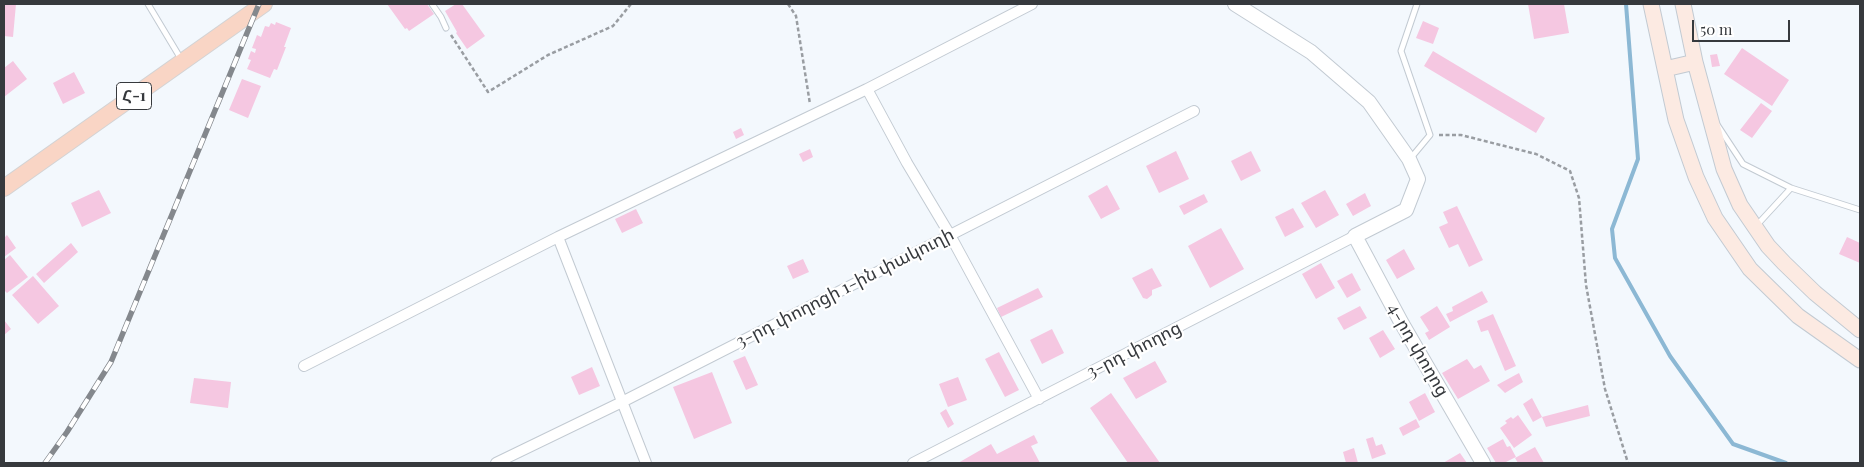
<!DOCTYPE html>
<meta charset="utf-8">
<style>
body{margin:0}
#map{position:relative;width:1864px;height:467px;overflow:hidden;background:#f3f8fd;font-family:"Playfair Display",serif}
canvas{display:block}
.frame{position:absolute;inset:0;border:5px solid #36393d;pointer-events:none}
.scale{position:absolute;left:1692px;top:20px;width:98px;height:22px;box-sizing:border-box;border:2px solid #36393d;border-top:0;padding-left:6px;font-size:15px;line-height:18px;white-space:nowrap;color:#36393d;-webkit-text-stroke:4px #fff;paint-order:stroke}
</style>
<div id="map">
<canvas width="1864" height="467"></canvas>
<div class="frame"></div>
<div class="scale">50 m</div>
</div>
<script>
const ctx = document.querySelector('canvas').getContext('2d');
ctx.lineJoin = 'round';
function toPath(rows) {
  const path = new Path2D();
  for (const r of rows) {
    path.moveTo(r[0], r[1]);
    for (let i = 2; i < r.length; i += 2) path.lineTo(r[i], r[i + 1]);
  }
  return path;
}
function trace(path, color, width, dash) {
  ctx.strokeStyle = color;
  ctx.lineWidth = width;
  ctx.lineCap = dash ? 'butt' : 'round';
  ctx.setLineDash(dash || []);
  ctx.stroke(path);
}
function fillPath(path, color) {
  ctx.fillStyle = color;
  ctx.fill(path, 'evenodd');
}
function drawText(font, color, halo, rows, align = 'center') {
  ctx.font = font + ' "Playfair Display","Noto Sans Armenian",serif';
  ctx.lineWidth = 4.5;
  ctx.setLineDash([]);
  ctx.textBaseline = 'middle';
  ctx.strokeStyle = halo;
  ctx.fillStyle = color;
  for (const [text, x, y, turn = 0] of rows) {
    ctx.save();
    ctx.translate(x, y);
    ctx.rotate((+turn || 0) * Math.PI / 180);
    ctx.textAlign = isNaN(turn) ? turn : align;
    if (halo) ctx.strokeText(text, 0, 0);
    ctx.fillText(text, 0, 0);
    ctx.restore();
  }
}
const stream = toPath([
 [1626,4,1638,159,1612,229,1615,258,1670,356,1733,444,1786,463]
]);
const building = toPath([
 [4,4,16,4,13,37,4,36],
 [387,4,427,4,434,14,409,31,407,28,405,29],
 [456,4,462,4,485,36,467,49,456,33,457,32,445,11],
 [1528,4,1564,4,1569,33,1534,39],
 [1423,21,1439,28,1433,44,1416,38],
 [276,22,291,28,284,47,286,47,277,70,274,69,270,78,247,69,251,60,248,59,251,51,255,53,256,49,252,48,257,35,261,37,265,26,269,27,271,23,275,25],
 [1742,48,1789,80,1772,106,1724,74],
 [1433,51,1545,118,1536,133,1424,66],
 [1717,54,1720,66,1712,67,1710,55],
 [13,61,27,79,4,97,4,68],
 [74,72,85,93,63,104,53,83],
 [242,79,261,86,248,118,229,110],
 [1761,103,1772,111,1752,138,1740,130],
 [741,128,744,135,736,139,733,132],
 [810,149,813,157,803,162,799,154],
 [1176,151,1189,179,1159,193,1146,166],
 [1251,151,1261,171,1241,181,1231,161],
 [1107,185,1120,209,1101,219,1088,196],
 [99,190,111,213,82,227,71,203],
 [1325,190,1339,215,1316,228,1301,203],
 [1365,193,1371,206,1353,216,1346,204],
 [1204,194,1208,202,1184,215,1179,206],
 [1457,206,1483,260,1469,267,1458,244,1449,248,1439,227,1448,223,1443,212],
 [1293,208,1304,227,1285,237,1275,217],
 [636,209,643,223,622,233,615,219],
 [1221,228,1244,269,1210,288,1188,246],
 [7,235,16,248,4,257,4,238],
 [1847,237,1860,243,1860,263,1839,254],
 [71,243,78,252,44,283,36,274],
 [1404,249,1415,269,1397,279,1386,260],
 [10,255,28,277,7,293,4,290,4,260],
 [803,259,809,272,793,279,787,266],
 [1321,263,1335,288,1316,299,1302,274],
 [1152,268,1162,286,1152,290,1152,295,1147,299,1143,298,1132,278],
 [1352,273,1361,290,1347,298,1337,281],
 [33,276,59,306,38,324,12,295],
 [1038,288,1043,297,1001,317,997,308],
 [1482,291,1488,302,1450,322,1446,314,1453,311,1452,307],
 [1360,306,1367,318,1344,330,1337,318],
 [1437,306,1450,327,1429,340,1425,333,1429,331,1420,317],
 [1493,314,1516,366,1505,371,1488,330,1481,332,1477,321],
 [4,320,11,329,4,335],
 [1052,329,1064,353,1042,364,1030,340],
 [1383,330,1395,349,1380,358,1369,338],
 [999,352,1019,390,1005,397,985,359],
 [745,356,758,385,746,390,733,361],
 [1467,359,1474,369,1481,365,1490,381,1458,399,1442,373],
 [1155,361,1167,382,1136,399,1123,378],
 [592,367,600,386,579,395,571,377],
 [712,372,732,423,694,439,673,387],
 [1519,373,1523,382,1505,393,1497,385],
 [958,377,967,400,948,407,939,384],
 [194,378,231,382,228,408,190,403],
 [1111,393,1160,463,1128,463,1090,408],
 [1425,393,1435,412,1419,421,1409,402],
 [1532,398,1542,417,1533,422,1523,404],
 [1588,405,1590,416,1546,427,1542,417],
 [946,409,954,424,948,428,940,413],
 [1518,415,1532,435,1514,448,1500,428,1507,423,1505,421,1511,417,1513,419],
 [1416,419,1420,427,1403,436,1399,428],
 [1034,435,1038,443,1031,446,1040,463,958,463,991,444,997,454],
 [1373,437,1376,446,1382,444,1386,454,1372,459,1366,439],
 [1503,439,1507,447,1510,446,1516,457,1504,463,1496,463,1487,448],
 [1535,447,1544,463,1518,463,1515,458],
 [1354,448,1358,463,1346,463,1343,452],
 [1460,453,1467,463,1443,463]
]);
const path = toPath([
 [788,4,796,16,810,104],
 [451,35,488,92,548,55,613,26,631,4],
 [1439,135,1461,135,1536,154,1570,171,1579,198,1586,285,1605,389,1628,463]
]);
const service = toPath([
 [148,4,181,59],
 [432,4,441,17,446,28],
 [1718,126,1743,164,1791,188,1757,225],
 [1410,159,1430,135,1401,51,1417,4],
 [1791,188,1860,210]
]);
const minor = toPath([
 [867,89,907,163,950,235,1039,399],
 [558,237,646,463],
 [304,366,558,237,867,89,1032,4],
 [496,463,622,402,1194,111],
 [913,463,1355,236]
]);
const tertiary = toPath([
 [1235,4,1311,52,1369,102,1409,159,1418,179,1406,210,1355,236,1401,322,1483,463]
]);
const secondary = toPath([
 [1651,4,1676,120,1696,177,1715,218,1750,269,1798,316,1860,360],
 [1683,4,1695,62,1724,169,1740,205,1768,246,1784,263,1815,293,1860,330],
 [1665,69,1695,62]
]);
const primary = toPath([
 [4,188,264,4]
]);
const rail = toPath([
 [45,463,67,432,111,362,259,4]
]);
const shields = [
 [134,96,35]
];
const shieldNames = [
 ["Հ-1",134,96]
];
const streetNames = [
 ["3-րդ փողոցի 1-ին փակուղի",845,288,-27],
 ["3-րդ փողոց",1134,350,-27],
 ["4-րդ փողոց",1418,350,60]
];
trace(stream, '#8cb8d4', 4);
fillPath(building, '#f5c7e1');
trace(service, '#c2cad2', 7);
trace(minor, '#c2cad2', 12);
trace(tertiary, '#c2cad2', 16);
trace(secondary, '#c2cad2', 17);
trace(primary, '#d3d3d4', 18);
trace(path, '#999da2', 2.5, [4, 2.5]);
trace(service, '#fff', 5);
trace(minor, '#fff', 10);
trace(tertiary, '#fff', 14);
trace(secondary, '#fceae2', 15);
trace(primary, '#f9d5c5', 16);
trace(rail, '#84888d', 5.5);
trace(rail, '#fff', 4, [11]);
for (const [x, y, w] of shields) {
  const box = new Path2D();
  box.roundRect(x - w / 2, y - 13.5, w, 27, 4);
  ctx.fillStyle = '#fff';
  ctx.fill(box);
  trace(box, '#36393d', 1);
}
drawText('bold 16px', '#36393d', null, shieldNames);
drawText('18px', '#36393d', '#fff', streetNames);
</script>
